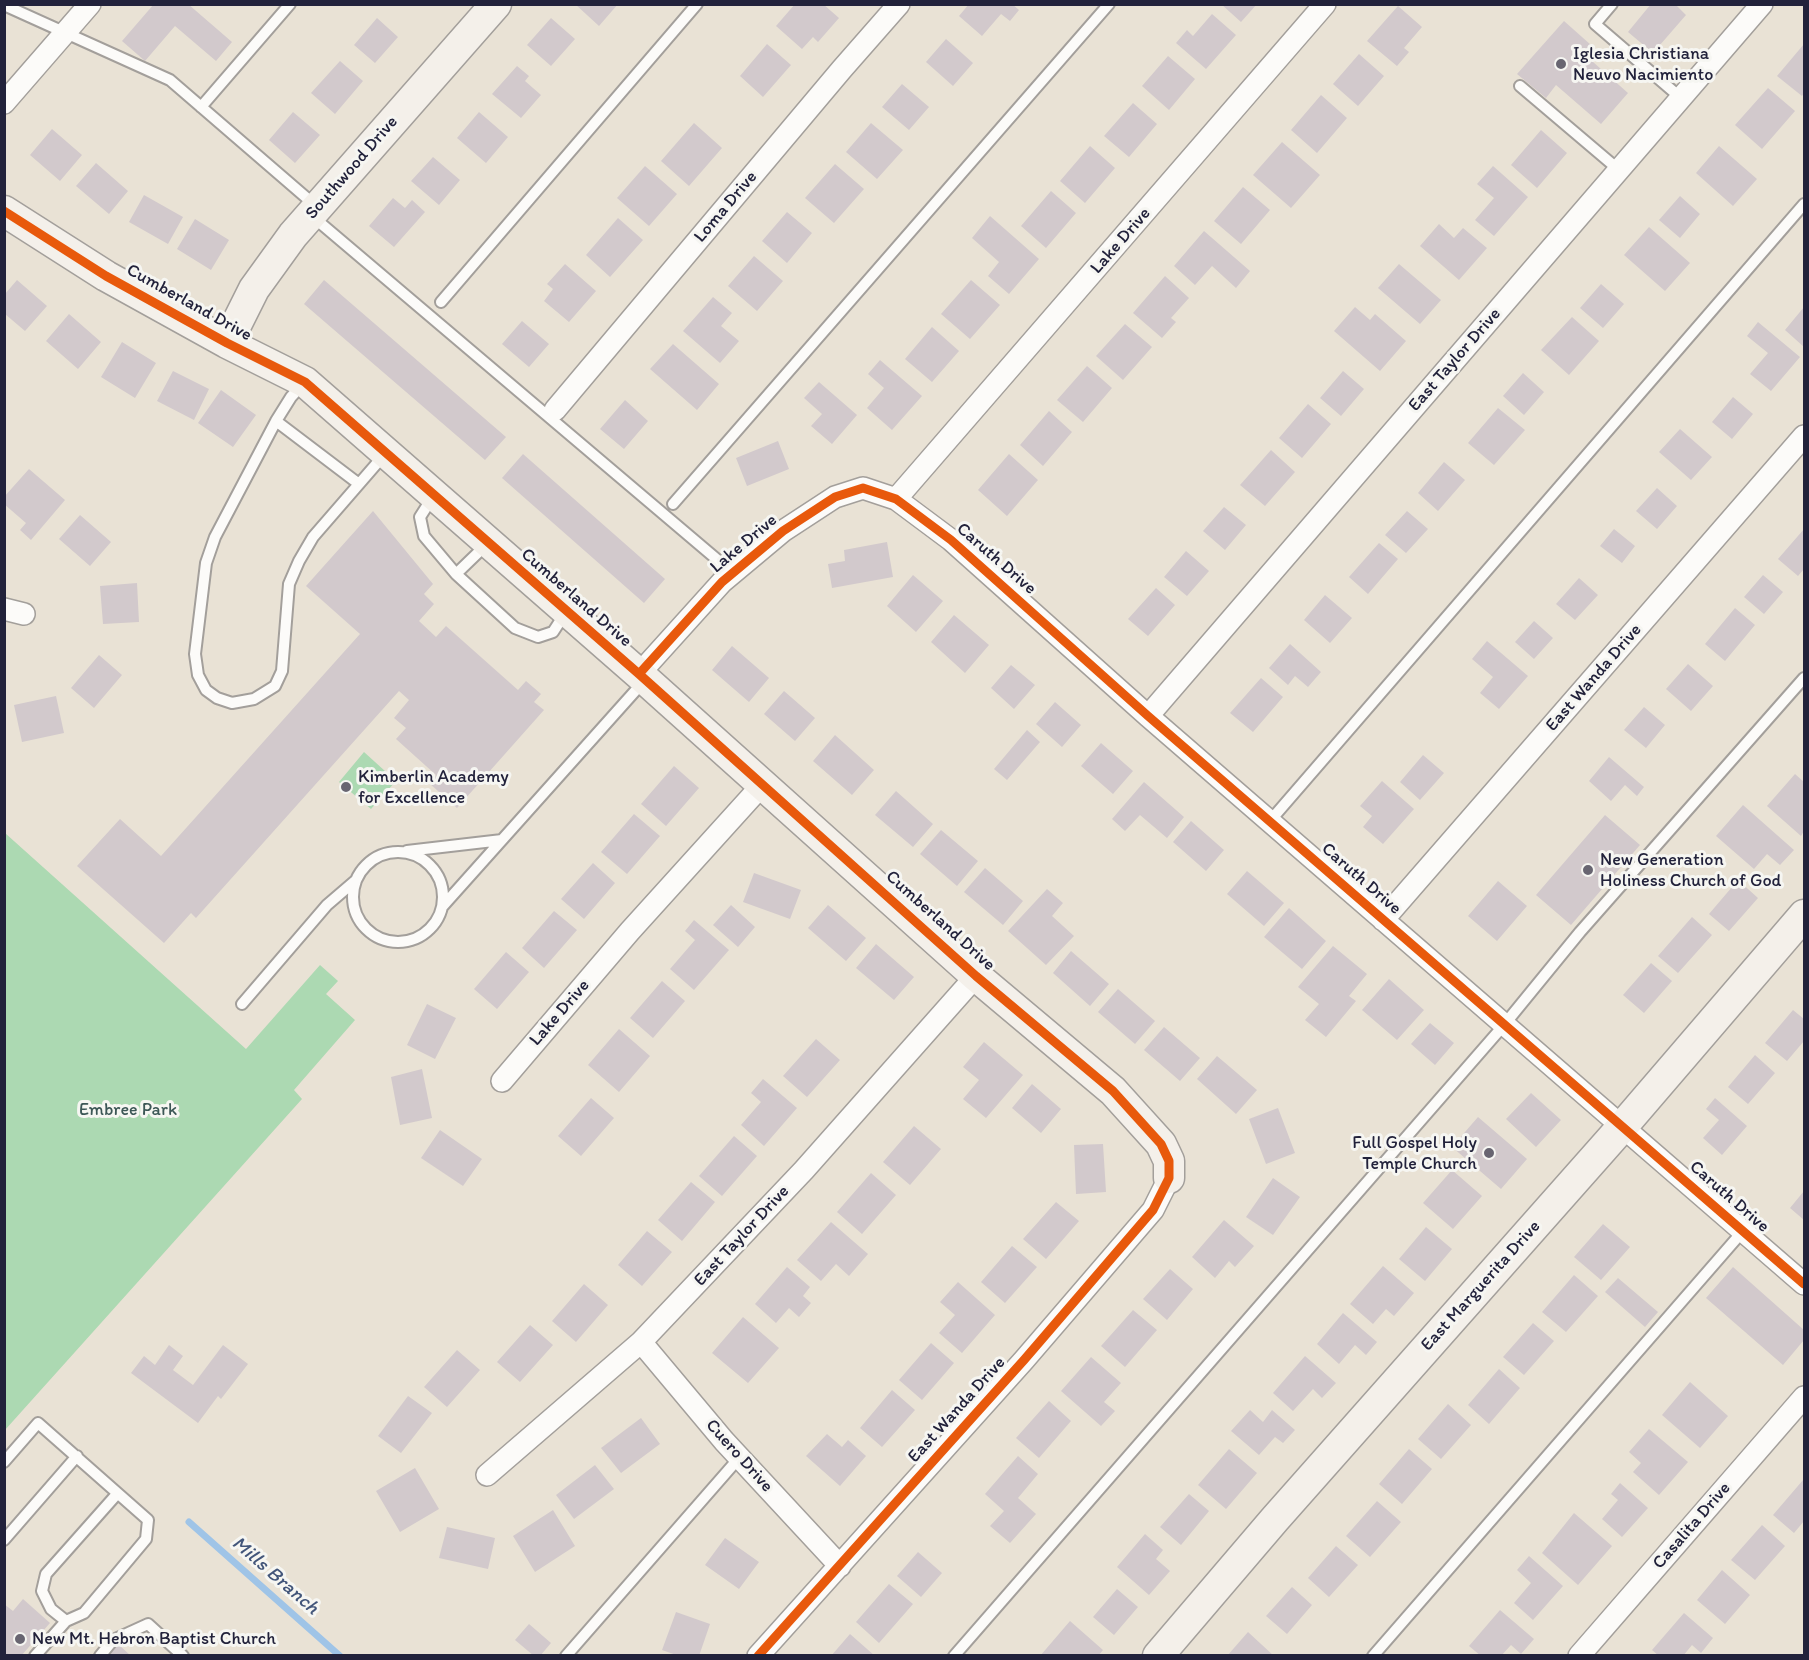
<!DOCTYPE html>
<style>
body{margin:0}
#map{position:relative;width:1809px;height:1660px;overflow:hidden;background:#e9e2d5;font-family:Itim,sans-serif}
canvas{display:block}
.frame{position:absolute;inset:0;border:6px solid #22223b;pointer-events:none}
</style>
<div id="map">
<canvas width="1809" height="1660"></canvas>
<div class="frame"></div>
</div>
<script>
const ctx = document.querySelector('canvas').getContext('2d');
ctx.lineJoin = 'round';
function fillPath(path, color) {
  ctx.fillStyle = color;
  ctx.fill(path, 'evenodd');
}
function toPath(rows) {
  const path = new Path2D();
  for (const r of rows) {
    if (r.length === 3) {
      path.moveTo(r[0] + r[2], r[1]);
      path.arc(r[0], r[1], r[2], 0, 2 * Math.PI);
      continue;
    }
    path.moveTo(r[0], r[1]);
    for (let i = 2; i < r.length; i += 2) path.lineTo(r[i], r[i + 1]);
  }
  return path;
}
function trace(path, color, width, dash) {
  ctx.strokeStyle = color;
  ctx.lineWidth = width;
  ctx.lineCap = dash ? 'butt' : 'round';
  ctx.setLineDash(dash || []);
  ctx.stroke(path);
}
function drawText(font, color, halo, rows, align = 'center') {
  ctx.font = font + ' Itim,sans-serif';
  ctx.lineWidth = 6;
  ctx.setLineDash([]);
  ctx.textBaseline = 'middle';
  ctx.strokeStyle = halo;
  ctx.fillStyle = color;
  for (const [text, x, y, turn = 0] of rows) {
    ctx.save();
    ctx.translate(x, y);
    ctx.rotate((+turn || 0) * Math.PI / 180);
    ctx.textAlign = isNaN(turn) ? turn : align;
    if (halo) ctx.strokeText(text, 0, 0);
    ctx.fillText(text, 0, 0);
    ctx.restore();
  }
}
const green = toPath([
 [364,752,396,781,371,809,339,782],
 [5,833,246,1049,320,965,338,981,326,994,355,1020,294,1090,302,1099,5,1430]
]);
const stream = toPath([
 [189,1522,340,1656]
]);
const building = toPath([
 [154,4,188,4,232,42,216,61,175,26,145,61,122,41],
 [575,4,618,4,599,26],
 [795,4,823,4,839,18,818,42,813,37,802,49,776,26],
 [969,4,1012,4,1019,10,1010,21,1001,14,982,36,959,16],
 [1221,4,1257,4,1241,22],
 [1651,4,1675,4,1686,15,1653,53,1628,32],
 [1398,6,1422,27,1404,48,1409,52,1397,66,1367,41],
 [1212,14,1236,35,1206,69,1176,43,1187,30,1193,36],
 [377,18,398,37,375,63,354,45],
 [551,18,575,39,551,66,527,45],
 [1564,21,1591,45,1584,54,1628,93,1601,124,1556,85,1546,98,1517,74],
 [946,39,973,63,953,86,926,62],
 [767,44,791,65,763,97,740,76],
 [1804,44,1804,93,1802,96,1777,76],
 [1359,54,1384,76,1358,106,1333,84],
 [1168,56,1195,79,1169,110,1142,86],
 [340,61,363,81,335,114,311,93],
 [517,66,529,76,525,81,541,95,521,118,492,94],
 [902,84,929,107,909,130,882,107],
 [1768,88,1795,111,1762,149,1735,125],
 [1321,95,1347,118,1317,153,1291,130],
 [1133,103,1157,124,1129,157,1104,136],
 [293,112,320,135,295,163,269,140],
 [479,112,508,137,486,163,457,138],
 [694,123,722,148,689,186,661,161],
 [871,123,903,150,877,179,846,152],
 [52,129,82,155,60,181,30,155],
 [1541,130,1567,153,1537,188,1511,165],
 [1282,142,1320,175,1291,208,1253,175],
 [1090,146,1115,168,1085,203,1060,181],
 [1719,146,1757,179,1733,206,1696,173],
 [433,157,460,180,439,205,411,181],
 [96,163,128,191,109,214,76,186],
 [835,164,864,189,834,223,805,198],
 [645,166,677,194,649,226,617,198],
 [1493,166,1528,197,1494,236,1475,220,1494,198,1477,184],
 [1243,187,1270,210,1241,244,1214,221],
 [1051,191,1076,213,1046,248,1021,226],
 [144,195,183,217,168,244,129,222],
 [1680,196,1700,214,1680,238,1659,220],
 [393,198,405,208,412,200,425,212,394,247,369,226],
 [787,212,812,233,787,263,762,241],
 [990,216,1039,259,1009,294,988,276,999,262,972,238],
 [618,218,643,240,610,277,586,255],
 [195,219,229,240,211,270,177,249],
 [1439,224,1454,238,1463,228,1487,248,1459,280,1420,246],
 [1649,227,1690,263,1665,291,1624,255],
 [1204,231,1250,271,1236,288,1212,266,1195,285,1174,266],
 [754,256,783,281,757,311,728,286],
 [565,264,596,291,569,322,544,301,553,289,547,284],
 [1399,264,1441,300,1420,324,1378,288],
 [1165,276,1189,298,1171,318,1176,322,1162,338,1133,313],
 [17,280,47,306,25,331,5,314,5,294],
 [324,280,506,437,485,460,304,304],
 [971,280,1000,305,970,339,941,314],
 [1601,284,1624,304,1603,328,1580,308],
 [713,297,732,313,721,326,739,341,720,363,683,331],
 [1355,307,1370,320,1375,314,1406,341,1380,371,1334,331],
 [1804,307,1804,347,1785,330],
 [69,314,101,342,78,369,46,341],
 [1572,317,1599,341,1569,375,1541,350],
 [522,321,549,344,529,367,502,344],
 [1758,322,1800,357,1771,391,1750,374,1768,353,1747,336],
 [1125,324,1152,347,1123,380,1096,356],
 [932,327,959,351,932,382,905,359],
 [122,342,156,363,135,398,101,377],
 [673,344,719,384,697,410,650,369],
 [880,360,922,396,892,430,867,408,884,388,868,374],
 [1087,366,1112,388,1083,422,1057,400],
 [173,371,209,389,194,420,157,401],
 [1343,371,1364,389,1341,416,1320,398],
 [1523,373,1544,392,1524,415,1503,396],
 [819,382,857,415,832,444,811,426,822,414,804,398],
 [221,390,256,415,233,447,198,423],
 [1733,397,1753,414,1732,439,1712,422],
 [625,400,648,421,624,449,600,429],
 [1308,404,1331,424,1302,458,1279,438],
 [1498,408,1525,430,1494,465,1468,443],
 [1049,411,1072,432,1043,466,1020,445],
 [1680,429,1712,457,1691,480,1659,452],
 [778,441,789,469,747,486,736,458],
 [1271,450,1295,472,1265,506,1240,485],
 [523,454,665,579,644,603,502,478],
 [1009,454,1038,480,1007,516,978,490],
 [1444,462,1465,480,1438,511,1418,493],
 [29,469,65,500,31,540,20,530,26,523,4,504,4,497],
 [1657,488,1677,506,1657,529,1636,511],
 [1224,507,1246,525,1225,550,1203,531],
 [373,511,433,584,424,594,434,604,419,621,436,637,446,626,518,690,526,681,541,694,534,702,544,710,457,808,429,783,436,775,396,739,406,728,394,718,409,700,399,691,196,918,191,913,164,943,77,866,120,819,161,856,360,634,306,586],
 [1407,511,1428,529,1406,553,1385,535],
 [80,515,111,542,90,566,59,539],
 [1614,529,1635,546,1622,563,1600,546],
 [1804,529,1804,569,1798,576,1778,559],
 [887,542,893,577,832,588,828,564,845,561,844,550],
 [1379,543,1398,559,1368,594,1349,577],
 [1186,551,1209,571,1187,596,1164,577],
 [913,575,943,601,916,632,887,606],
 [1763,575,1783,592,1764,614,1744,597],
 [1579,578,1598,595,1575,620,1556,604],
 [137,583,139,622,103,624,100,586],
 [1156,588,1175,605,1148,636,1128,619],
 [1325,595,1352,618,1330,643,1304,620],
 [1735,608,1755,625,1725,661,1705,644],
 [954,615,989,645,965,673,931,642],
 [1534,621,1553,638,1534,659,1515,642],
 [1487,641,1528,676,1499,709,1480,693,1493,677,1472,659],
 [1290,644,1321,672,1308,687,1295,676,1288,685,1269,668],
 [732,646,769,678,749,702,712,670],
 [99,655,122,675,94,708,71,688],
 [1688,664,1713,686,1691,711,1666,689],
 [1011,665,1035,685,1014,709,991,688],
 [1261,678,1283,697,1253,732,1230,713],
 [784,691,815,718,795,741,764,714],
 [56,696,64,733,22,742,14,705],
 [1055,702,1081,725,1062,747,1036,724],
 [1644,707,1665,725,1646,748,1624,730],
 [1027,730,1040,742,1007,780,994,769],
 [835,735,874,770,852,795,813,761],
 [1101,743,1133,771,1113,794,1081,766],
 [1423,755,1444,773,1420,800,1400,782],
 [1609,757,1644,787,1637,796,1625,785,1611,801,1589,781],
 [674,766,699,788,666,826,641,804],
 [1795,774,1804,782,1804,831,1801,836,1767,806],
 [1382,781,1414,809,1383,844,1363,827,1372,816,1360,806],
 [1144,782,1184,817,1167,838,1140,815,1125,831,1112,819],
 [896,791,933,824,913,847,875,815],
 [1743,805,1794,850,1780,865,1767,854,1754,869,1716,836],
 [634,814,660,836,627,874,601,852],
 [1605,815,1640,845,1571,925,1536,895],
 [1191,821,1224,850,1206,871,1173,842],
 [941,830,978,861,957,886,920,854],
 [593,863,615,883,584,919,561,899],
 [985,868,1023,901,1003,925,964,892],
 [1247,871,1284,903,1264,926,1227,894],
 [754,873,801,890,790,919,743,902],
 [1738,880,1758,898,1729,931,1709,914],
 [1498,881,1527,906,1497,941,1468,916],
 [1047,889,1063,903,1052,916,1074,936,1046,965,1008,931],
 [731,905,755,927,738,947,713,925],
 [828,905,866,938,846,961,808,928],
 [1289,908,1326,941,1302,969,1264,937],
 [554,911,577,930,544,968,522,948],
 [1692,917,1712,935,1678,973,1658,956],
 [694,920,729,950,694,990,670,969,695,940,685,931],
 [876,944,914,977,894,1000,856,968],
 [1333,946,1367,974,1349,996,1356,1001,1326,1037,1305,1020,1319,1004,1298,987],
 [1071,951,1109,984,1090,1006,1053,973],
 [506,952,529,972,497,1009,474,989],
 [1651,963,1672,981,1644,1013,1623,995],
 [1389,979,1424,1010,1397,1040,1362,1010],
 [662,981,685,1001,653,1038,630,1018],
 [1118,989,1155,1021,1135,1044,1098,1012],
 [427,1004,456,1018,435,1059,407,1045],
 [1793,1010,1804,1019,1804,1041,1787,1061,1765,1043],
 [1430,1023,1454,1043,1435,1065,1411,1044],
 [1164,1027,1200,1058,1180,1081,1144,1050],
 [619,1029,650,1056,619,1092,588,1065],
 [816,1039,840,1060,807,1097,783,1076],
 [984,1042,1023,1075,986,1118,963,1099,979,1080,963,1067],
 [1755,1055,1775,1073,1748,1104,1728,1087],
 [1217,1056,1257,1090,1236,1114,1197,1079],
 [422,1069,432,1118,400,1125,391,1077],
 [763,1079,797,1108,764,1146,741,1125,761,1102,751,1093],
 [1032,1084,1061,1109,1041,1133,1012,1108],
 [1531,1093,1561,1120,1536,1147,1506,1119],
 [591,1098,614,1118,581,1156,558,1136],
 [1715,1098,1747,1126,1722,1155,1703,1138,1719,1120,1706,1109],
 [1278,1108,1295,1153,1266,1164,1249,1119],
 [1478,1117,1527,1159,1501,1189,1452,1147],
 [914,1126,941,1149,910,1185,883,1162],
 [440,1130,482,1159,463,1186,421,1158],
 [734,1136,757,1156,722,1196,699,1176],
 [1103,1144,1106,1192,1076,1194,1074,1145],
 [1452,1170,1482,1196,1453,1229,1423,1203],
 [871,1173,896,1195,862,1234,837,1212],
 [1273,1178,1300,1197,1273,1235,1246,1217],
 [691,1182,715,1202,682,1241,658,1220],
 [1804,1191,1804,1220,1790,1208],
 [1056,1202,1079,1221,1046,1259,1023,1239],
 [1224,1220,1254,1246,1235,1267,1229,1261,1215,1278,1192,1257],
 [831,1222,868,1254,849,1276,836,1264,821,1281,797,1260],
 [1603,1224,1630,1247,1601,1280,1574,1257],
 [1426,1227,1452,1249,1425,1281,1399,1259],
 [647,1231,672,1252,642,1286,618,1265],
 [1012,1246,1037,1267,1005,1303,981,1282],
 [1383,1266,1414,1293,1394,1316,1386,1309,1373,1324,1350,1304],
 [787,1267,810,1287,803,1296,811,1303,799,1317,789,1308,776,1323,755,1304],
 [1733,1267,1804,1330,1804,1340,1783,1365,1706,1298],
 [1170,1269,1193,1289,1167,1320,1143,1299],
 [1574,1275,1598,1296,1566,1332,1542,1312],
 [1618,1278,1658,1312,1645,1327,1605,1292],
 [958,1282,995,1315,962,1353,939,1333,955,1315,940,1302],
 [584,1284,608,1305,576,1342,552,1321],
 [1133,1310,1157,1330,1125,1367,1101,1346],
 [1343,1313,1377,1342,1366,1355,1355,1345,1339,1364,1317,1344],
 [743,1317,779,1348,748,1383,712,1353],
 [1533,1323,1554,1341,1524,1375,1503,1357],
 [530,1325,553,1345,520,1382,497,1362],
 [931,1343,954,1363,922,1400,899,1380],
 [169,1345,183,1356,173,1370,193,1385,223,1345,248,1364,221,1399,218,1396,198,1423,131,1373,144,1356,155,1365],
 [457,1350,480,1370,447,1407,424,1387],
 [1305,1356,1336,1383,1322,1398,1313,1389,1293,1411,1273,1393],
 [1091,1357,1121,1383,1104,1402,1115,1411,1101,1426,1061,1391],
 [1499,1369,1520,1388,1489,1424,1468,1405],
 [1690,1382,1728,1416,1700,1448,1662,1415],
 [892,1390,915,1410,882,1447,860,1428],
 [408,1396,432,1413,401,1453,378,1436],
 [1049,1401,1071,1421,1039,1458,1016,1438],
 [1448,1404,1471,1425,1441,1459,1418,1439],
 [1250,1410,1263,1422,1272,1410,1295,1430,1283,1443,1275,1437,1259,1455,1231,1431],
 [641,1418,660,1444,621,1473,601,1448],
 [1649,1429,1688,1462,1659,1495,1633,1472,1641,1463,1629,1452],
 [827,1434,842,1447,848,1440,866,1456,840,1486,806,1456],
 [1229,1449,1257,1473,1226,1509,1198,1485],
 [1409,1449,1432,1469,1402,1504,1379,1484],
 [1018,1456,1038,1474,1018,1498,1036,1514,1010,1543,990,1526,1004,1511,985,1494],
 [595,1465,614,1489,574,1519,556,1495],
 [415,1468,439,1509,400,1532,376,1491],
 [1803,1480,1804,1482,1804,1521,1794,1533,1773,1515],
 [1620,1483,1648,1508,1622,1537,1602,1519,1618,1500,1611,1494],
 [1189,1494,1209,1511,1181,1545,1160,1527],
 [1377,1501,1401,1522,1370,1557,1346,1536],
 [553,1510,575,1546,535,1572,513,1536],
 [1574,1513,1612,1546,1578,1585,1542,1553],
 [1762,1525,1785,1546,1755,1580,1731,1560],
 [447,1527,495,1538,488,1569,439,1558],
 [1145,1534,1163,1550,1156,1559,1170,1571,1149,1595,1117,1567],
 [725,1538,759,1562,739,1589,705,1565],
 [1336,1546,1358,1565,1329,1597,1308,1578],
 [918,1552,942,1573,921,1597,897,1576],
 [1529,1556,1563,1586,1533,1620,1514,1603,1531,1583,1517,1570],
 [1722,1570,1750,1595,1725,1624,1697,1600],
 [889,1584,913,1604,879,1643,856,1622],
 [1292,1587,1312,1605,1287,1634,1266,1616],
 [1117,1589,1138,1607,1114,1635,1093,1617],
 [23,1599,50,1623,21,1656,4,1656,4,1604,13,1611],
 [1500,1610,1534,1639,1521,1654,1511,1645,1501,1656,1481,1656,1469,1646],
 [676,1612,710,1624,699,1656,679,1656,662,1650],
 [1684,1613,1713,1638,1701,1653,1692,1645,1683,1656,1659,1656,1652,1650],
 [1070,1621,1103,1650,1098,1656,1040,1656],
 [529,1624,551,1643,540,1656,534,1656,515,1640],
 [1248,1632,1274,1656,1227,1656],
 [850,1634,875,1656,831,1656],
 [118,1644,131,1656,108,1656]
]);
const lane = toPath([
 [1612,4,1595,24,1681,98],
 [4,5,170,80,316,206],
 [1520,86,1619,170],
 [201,107,290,4],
 [312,216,733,573],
 [441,302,697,4],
 [302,385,291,397,276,421,215,537,206,563,195,654,198,675,206,690,217,698,232,703,254,699,275,686,282,671,289,584,299,561,313,537,385,454],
 [276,421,359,484],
 [434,495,420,517,424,536,456,574,515,628,538,637,553,632,566,612],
 [673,504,1109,4],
 [456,574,486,545],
 [1270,821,1804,204],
 [407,851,502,840],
 [398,897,45],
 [442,907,645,680],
 [242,1004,327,905,355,881],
 [4,1462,38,1423,148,1520,146,1539,84,1613,66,1621,35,1656],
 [4,1540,77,1456],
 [66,1621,51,1609,42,1591,46,1574,117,1494],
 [100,1656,113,1640,148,1624,183,1656],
 [566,1656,739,1458],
 [954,1656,1504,1025,1580,932,1804,678],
 [1373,1656,1743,1231]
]);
const street = toPath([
 [4,103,90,4],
 [555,410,842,69,899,4],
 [896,499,1325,4],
 [4,609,24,614],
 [639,674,722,582,783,531,835,497,863,488,896,499,951,540,1148,716,1804,1284],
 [1148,716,1762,4],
 [1383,920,1804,436],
 [502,1081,630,931,763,784],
 [641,1342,724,1441,840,1566],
 [487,1475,641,1342,804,1170,976,976],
 [758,1656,1024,1360,1153,1210,1169,1178],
 [1579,1656,1804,1397]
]);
const secondary = toPath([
 [4,211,106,276,227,343,305,382,639,674,976,976,1113,1091,1161,1144,1169,1161,1169,1178],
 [227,343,254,289,293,235,496,4],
 [1158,1656,1275,1519,1622,1127,1804,915]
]);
const cycleway = toPath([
 [4,211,106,276,227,343,305,382,639,674,976,976,1113,1091,1161,1144,1169,1161,1169,1178,1153,1210,1024,1360,758,1656],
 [639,674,722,582,783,531,835,497,863,488,896,499,951,540,1148,716,1804,1284]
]);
const markers = [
 [1561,64,6,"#686571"],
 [346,787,6,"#686571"],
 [1588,870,6,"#686571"],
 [1489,1153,6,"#686571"],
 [20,1639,6,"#686571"]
];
const poiNames = [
 ["Iglesia Christiana",1573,54],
 ["Neuvo Nacimiento",1573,75],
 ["Kimberlin Academy",358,777],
 ["for Excellence",358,798],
 ["New Generation",1600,860],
 ["Holiness Church of God",1600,881],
 ["Full Gospel Holy",1477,1143,"right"],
 ["Temple Church",1477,1164,"right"],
 ["New Mt. Hebron Baptist Church",32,1639]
];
const streetNames = [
 ["Southwood Drive",352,168,-49],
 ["Loma Drive",726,207,-50],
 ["Lake Drive",1121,241,-49],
 ["Cumberland Drive",189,303,29],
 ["East Taylor Drive",1455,360,-49],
 ["Lake Drive",744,544,-40],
 ["Caruth Drive",996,559,41],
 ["Cumberland Drive",576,598,41],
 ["East Wanda Drive",1594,678,-49],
 ["Caruth Drive",1361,879,41],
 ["Cumberland Drive",940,921,42],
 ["Lake Drive",560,1013,-49],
 ["Caruth Drive",1729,1197,41],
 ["East Taylor Drive",742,1236,-47],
 ["East Marguerita Drive",1481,1286,-48],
 ["East Wanda Drive",957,1410,-48],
 ["Cuero Drive",739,1456,48],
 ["Casalita Drive",1692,1526,-49]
];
const parkNames = [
 ["Embree Park",128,1110]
];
const waterNames = [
 ["Mills Branch",275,1576,41]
];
fillPath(green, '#acd9b2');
trace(stream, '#9fc4e7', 7);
fillPath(building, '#d2c9cc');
trace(lane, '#a39f9b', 14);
trace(street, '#a39f9b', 24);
trace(secondary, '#a39f9b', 33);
trace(lane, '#fcfbf9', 10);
trace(street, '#fcfbf9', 21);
trace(secondary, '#f4f0ea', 30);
trace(cycleway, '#e8590c', 9);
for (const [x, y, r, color] of markers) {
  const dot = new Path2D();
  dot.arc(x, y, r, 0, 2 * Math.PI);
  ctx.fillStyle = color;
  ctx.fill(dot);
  trace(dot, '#f6f6f2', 2);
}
drawText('18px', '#22223b', '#f6f6f2', poiNames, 'left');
drawText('18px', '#22223b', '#f6f6f2', streetNames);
drawText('18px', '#3c5756', '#f6f6f2', parkNames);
drawText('italic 20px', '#43567a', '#f6f6f2', waterNames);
</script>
